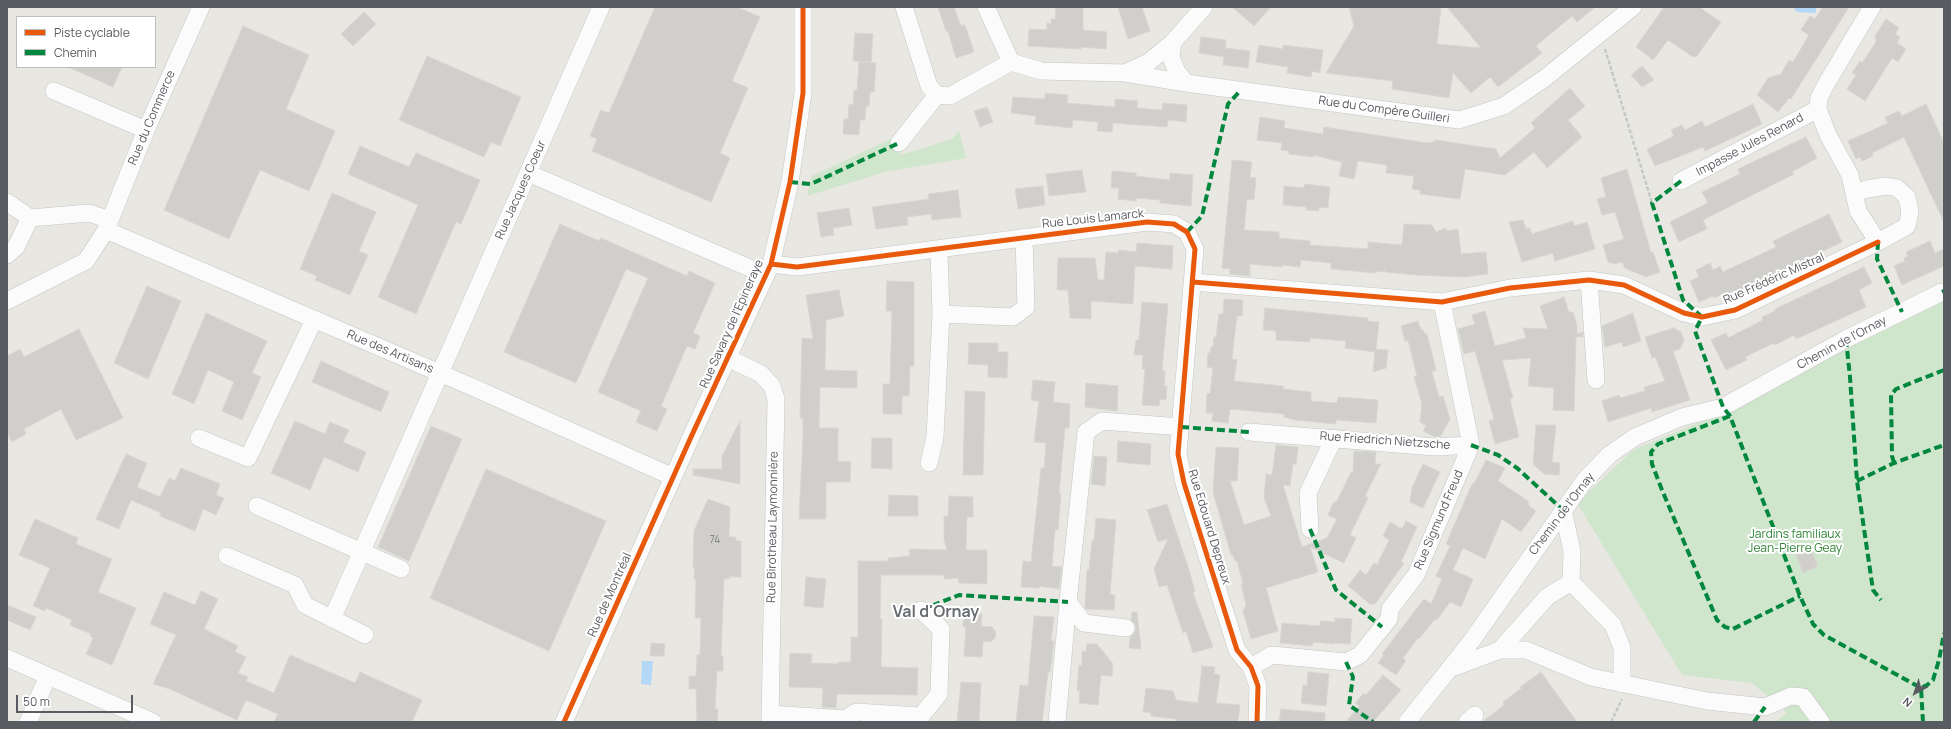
<!DOCTYPE html>
<meta charset="utf-8">
<style>
body{margin:0}
#map{position:relative;width:1951px;height:729px;overflow:hidden;background:#e8e7e2;font-family:Manrope,sans-serif}
canvas{display:block}
.frame{position:absolute;inset:0;border:8px solid #585b60;pointer-events:none}
.legend{position:absolute;left:16px;top:16px;width:140px;height:52px;box-sizing:border-box;background:#fff;border:1px solid #bcbdbf;margin:0;padding:5px 7px;list-style:none;font-size:12px;color:#585b60}
.legend li{display:flex;align-items:center;gap:8px;height:20px}
.legend b{width:20px;border:1px solid #bcbdbf}
.north{position:absolute;left:1895px;top:673px;width:40px;height:40px;-webkit-text-stroke:3px #fff;paint-order:stroke;rotate:220deg;font-size:11px;font-weight:700;line-height:16px;text-align:center;color:#585b60}
.north::after{content:'';display:block;margin:auto;width:14px;height:18px;background:#585b60;clip-path:polygon(50% 0,100% 100%,50% 72%,0 100%)}
.scale{position:absolute;left:16px;top:695px;width:117px;height:18px;box-sizing:border-box;border:2px solid #585b60;border-top:0;padding-left:5px;font-size:12px;line-height:14px;white-space:nowrap;color:#585b60;-webkit-text-stroke:3px #fff;paint-order:stroke}
</style>
<div id="map">
<canvas width="1951" height="729"></canvas>
<div class="frame"></div>
<ul class="legend">
<li><b style="height:5px;background:#e8590c"></b>Piste cyclable</li>
<li><b style="height:5px;background:#00873e"></b>Chemin</li>
</ul>
<div class="north">N</div>
<div class="scale">50 m</div>
</div>
<script>
const ctx = document.querySelector('canvas').getContext('2d');
ctx.lineJoin = 'round';
function fillPath(path, color) {
  ctx.fillStyle = color;
  ctx.fill(path, 'evenodd');
}
function toPath(rows) {
  const path = new Path2D();
  for (const r of rows) {
    path.moveTo(r[0], r[1]);
    for (let i = 2; i < r.length; i += 2) path.lineTo(r[i], r[i + 1]);
  }
  return path;
}
function trace(path, color, width, dash) {
  ctx.strokeStyle = color;
  ctx.lineWidth = width;
  ctx.lineCap = dash ? 'butt' : 'round';
  ctx.setLineDash(dash || []);
  ctx.stroke(path);
}
function drawText(font, color, halo, rows, align = 'center') {
  ctx.font = font + ' Manrope,sans-serif';
  ctx.lineWidth = 4;
  ctx.setLineDash([]);
  ctx.textBaseline = 'middle';
  ctx.strokeStyle = halo;
  ctx.fillStyle = color;
  for (const [text, x, y, turn = 0] of rows) {
    ctx.save();
    ctx.translate(x, y);
    ctx.rotate((+turn || 0) * Math.PI / 180);
    ctx.textAlign = isNaN(turn) ? turn : align;
    if (halo) ctx.strokeText(text, 0, 0);
    ctx.fillText(text, 0, 0);
    ctx.restore();
  }
}
const green = toPath([
 [959,131,966,158,888,171,807,196,812,176,895,137,901,155,952,139],
 [1944,292,1944,722,1775,722,1787,713,1752,683,1682,675,1577,503,1633,450,1724,412]
]);
const water = toPath([
 [1793,7,1816,7,1816,13,1797,12],
 [642,661,653,661,651,685,641,684]
]);
const building = toPath([
 [655,7,737,7,760,17,732,81,748,88,720,153,730,158,711,202,592,151,597,139,590,136,601,110,609,113,655,7],
 [938,7,954,7,961,26,965,25,974,52,956,58,948,31,946,31,938,7],
 [1056,7,1083,7,1083,30,1107,32,1106,49,1081,47,1081,49,1028,46,1029,29,1047,30,1047,23,1051,24,1051,19,1055,19,1056,7],
 [1118,7,1142,7,1150,31,1128,39,1118,7],
 [1232,7,1271,7,1254,26,1232,7],
 [1349,7,1441,7,1437,44,1481,48,1447,7,1595,7,1577,22,1572,16,1536,46,1542,53,1498,87,1490,77,1471,93,1453,73,1449,98,1392,89,1393,81,1326,73,1354,26,1349,7],
 [1664,7,1699,7,1721,22,1697,56,1693,57,1668,40,1653,60,1636,47,1664,7],
 [1823,7,1849,7,1791,99,1789,98,1778,112,1757,95,1768,78,1781,74,1789,60,1793,62,1809,35,1801,30,1810,16,1815,19,1823,7],
 [364,12,376,24,353,46,341,34,364,12],
 [1886,19,1899,28,1895,34,1900,37,1897,43,1906,49,1898,62,1892,58,1865,101,1847,89,1856,75,1852,73,1860,61,1862,63,1876,42,1875,36,1886,19],
 [243,26,309,55,286,109,335,131,309,191,260,170,229,239,164,210,243,26],
 [855,33,873,34,871,62,853,61,855,33],
 [1201,37,1226,40,1225,48,1250,51,1248,68,1223,65,1224,57,1199,53,1201,37],
 [1259,45,1283,49,1283,45,1323,50,1320,73,1312,71,1311,77,1287,73,1288,67,1256,62,1259,45],
 [427,56,521,97,500,146,491,142,484,157,399,120,427,56],
 [859,62,876,63,874,92,870,92,869,106,866,106,865,120,860,120,859,135,843,134,844,119,848,119,849,104,853,105,854,90,857,91,859,62],
 [1642,66,1654,80,1642,87,1631,75,1642,66],
 [68,67,122,67,113,87,68,67],
 [1570,88,1585,106,1568,120,1582,137,1547,168,1534,152,1505,175,1465,169,1460,199,1420,194,1420,190,1412,189,1414,176,1386,173,1387,165,1358,161,1354,179,1339,176,1342,162,1313,155,1313,157,1289,154,1289,151,1281,150,1282,143,1257,140,1260,117,1285,121,1284,128,1323,134,1324,127,1427,143,1434,142,1435,140,1496,149,1500,158,1535,128,1531,123,1570,88],
 [1045,93,1068,95,1067,103,1115,107,1115,99,1138,101,1137,108,1162,110,1163,103,1187,105,1186,122,1168,120,1167,127,1113,123,1112,132,1097,131,1098,122,1073,120,1072,128,1035,124,1036,116,1011,113,1013,97,1045,99,1045,93],
 [1753,104,1762,124,1705,151,1703,147,1655,166,1647,149,1674,136,1671,130,1682,125,1685,130,1702,121,1705,127,1753,104],
 [1926,104,1944,143,1944,222,1904,137,1872,153,1873,156,1862,161,1860,157,1856,159,1848,141,1888,123,1885,117,1899,111,1902,116,1926,104],
 [987,107,993,122,980,127,974,111,987,107],
 [1806,137,1817,158,1792,172,1794,174,1703,220,1707,229,1679,242,1670,222,1708,203,1702,192,1740,174,1738,169,1806,137],
 [360,146,409,167,416,153,480,180,461,224,456,222,416,314,378,297,418,205,348,174,360,146],
 [1232,160,1252,162,1250,177,1256,178,1254,200,1247,199,1244,230,1279,232,1279,238,1310,241,1310,245,1368,249,1368,242,1402,245,1404,224,1432,225,1436,232,1446,228,1446,231,1458,229,1461,254,1486,252,1488,274,1464,277,1416,275,1385,272,1384,268,1384,272,1375,271,1375,273,1331,269,1331,263,1301,260,1300,267,1282,265,1282,267,1250,264,1250,276,1230,274,1230,269,1222,268,1232,160],
 [1627,169,1651,253,1653,252,1660,272,1646,277,1625,268,1622,262,1615,264,1608,262,1603,245,1624,239,1615,212,1602,215,1597,199,1606,197,1601,178,1627,169],
 [1082,170,1086,192,1049,196,1046,174,1082,170],
 [1112,171,1136,173,1136,176,1170,180,1170,173,1193,175,1191,206,1160,203,1160,200,1136,198,1136,201,1118,199,1119,188,1111,188,1112,171],
 [1305,184,1330,187,1328,208,1319,207,1319,211,1306,210,1306,207,1283,205,1284,186,1304,188,1305,184],
 [1043,186,1045,205,1018,209,1015,189,1043,186],
 [958,190,961,217,932,220,931,214,907,217,908,225,876,229,872,207,929,199,928,194,958,190],
 [332,193,376,212,359,251,368,255,350,295,315,280,317,276,300,269,332,193],
 [849,208,852,225,833,228,834,235,821,237,817,213,849,208],
 [1829,214,1842,242,1726,297,1724,293,1714,298,1713,296,1699,302,1690,281,1699,277,1696,270,1710,263,1713,270,1720,266,1723,272,1776,247,1773,241,1829,214],
 [1523,220,1526,229,1530,228,1532,234,1573,221,1574,226,1587,222,1595,249,1555,261,1553,253,1522,262,1509,222,1523,220],
 [560,224,599,241,601,238,687,276,689,271,715,283,693,333,700,336,695,349,687,346,661,406,667,409,657,431,636,422,641,411,598,392,648,278,626,269,576,383,504,352,560,224],
 [1930,241,1935,253,1944,249,1944,266,1902,285,1894,266,1905,261,1904,258,1908,256,1906,252,1930,241],
 [1137,243,1173,246,1172,269,1135,266,1133,304,1091,301,1091,319,1070,318,1068,290,1057,290,1058,258,1095,258,1098,280,1104,280,1106,252,1118,253,1119,250,1136,252,1137,243],
 [1864,267,1872,283,1859,290,1866,307,1796,339,1794,335,1775,345,1774,343,1745,357,1747,360,1726,370,1711,340,1726,333,1728,338,1763,320,1762,317,1775,311,1775,309,1864,267],
 [887,281,914,282,914,366,910,366,909,396,902,396,902,414,883,414,883,384,890,384,892,311,886,311,887,281],
 [147,286,181,301,148,379,114,363,147,286],
 [839,290,844,316,826,320,825,370,857,371,857,388,820,387,819,428,838,428,838,461,851,462,850,482,826,482,826,519,799,519,803,437,803,418,800,418,802,338,813,339,806,295,839,290],
 [1564,297,1569,312,1573,312,1577,326,1577,334,1583,332,1583,337,1576,337,1574,411,1553,410,1554,388,1528,386,1531,358,1502,360,1513,398,1510,399,1519,437,1495,444,1489,421,1494,419,1475,351,1464,354,1458,329,1475,324,1472,315,1485,311,1495,346,1526,338,1523,328,1548,329,1540,306,1564,297],
 [1224,299,1243,300,1242,316,1237,316,1235,332,1232,359,1237,360,1234,381,1283,386,1283,389,1311,392,1311,401,1337,403,1338,397,1378,400,1376,423,1336,420,1336,424,1295,420,1284,417,1284,414,1230,409,1228,423,1212,421,1213,413,1206,413,1207,393,1210,394,1213,368,1207,367,1208,353,1210,353,1211,347,1213,347,1214,337,1216,337,1219,314,1223,314,1224,299],
 [1142,302,1168,304,1162,371,1165,371,1164,386,1167,386,1166,400,1160,399,1159,406,1142,405,1145,369,1142,369,1143,355,1134,355,1136,340,1139,340,1142,302],
 [1265,308,1368,318,1368,321,1379,322,1376,349,1388,350,1386,368,1373,372,1375,352,1345,348,1346,341,1310,338,1310,342,1276,340,1276,331,1263,330,1265,308],
 [206,313,267,341,252,373,261,377,242,420,222,411,234,382,208,370,194,404,172,394,206,313],
 [1633,313,1641,341,1623,347,1622,342,1605,347,1602,326,1633,313],
 [1418,321,1421,330,1423,330,1425,334,1427,334,1436,370,1432,372,1439,397,1443,396,1450,419,1440,437,1435,437,1423,431,1426,426,1420,422,1422,404,1414,377,1417,376,1408,340,1405,341,1401,326,1418,321],
 [1674,328,1681,332,1684,341,1680,349,1673,351,1690,400,1652,412,1651,408,1608,422,1602,401,1619,395,1620,398,1645,391,1644,387,1665,381,1655,357,1652,358,1645,337,1674,328],
 [79,329,123,418,76,440,61,409,24,429,26,434,12,442,7,432,7,356,20,349,24,357,79,329],
 [969,343,998,343,998,352,1008,352,1007,378,988,377,988,365,968,364,969,343],
 [321,361,389,392,381,412,312,382,321,361],
 [1033,380,1055,382,1053,402,1070,404,1069,428,1065,428,1059,493,1061,493,1058,530,1055,529,1052,566,1062,567,1059,589,1039,586,1039,588,1021,587,1023,561,1031,562,1041,468,1044,468,1046,443,1034,442,1039,401,1031,400,1033,380],
 [1086,383,1118,386,1117,411,1085,407,1086,383],
 [965,391,985,392,983,475,963,475,965,391],
 [295,421,325,434,330,422,349,430,343,442,366,452,358,472,324,457,310,490,271,473,295,421],
 [740,421,740,484,693,475,693,469,722,469,722,456,740,421],
 [1536,425,1556,425,1552,462,1560,463,1559,475,1544,474,1533,464,1536,425],
 [431,426,462,439,409,561,378,547,431,426],
 [872,438,892,438,892,469,871,468,872,438],
 [1118,441,1151,444,1150,465,1117,462,1118,441],
 [1276,445,1298,447,1296,464,1293,464,1290,486,1283,485,1302,547,1327,538,1337,519,1328,515,1333,503,1337,501,1351,472,1353,472,1354,451,1376,452,1375,464,1381,464,1365,496,1368,498,1350,535,1356,538,1344,563,1310,547,1318,572,1266,588,1278,631,1251,639,1243,611,1246,604,1241,585,1243,584,1237,561,1235,561,1233,555,1231,555,1213,492,1216,447,1239,448,1237,481,1230,481,1244,525,1271,516,1264,498,1266,474,1272,475,1276,445],
 [126,454,147,463,137,487,160,497,169,478,175,481,181,468,220,484,216,495,224,498,216,515,203,509,195,531,160,516,161,513,131,500,119,529,96,519,126,454],
 [1094,456,1107,457,1105,486,1091,484,1094,456],
 [1486,460,1505,468,1498,481,1528,501,1529,506,1536,511,1521,532,1502,519,1485,559,1463,548,1453,570,1473,579,1461,607,1450,602,1437,620,1435,619,1419,639,1418,638,1403,658,1406,661,1396,675,1378,663,1384,655,1382,654,1424,599,1431,604,1442,579,1436,576,1450,546,1446,544,1472,484,1474,484,1486,460],
 [1423,464,1440,472,1423,508,1410,502,1412,488,1423,464],
 [486,469,606,521,549,651,430,598,486,469],
 [889,495,918,496,918,516,888,516,889,495],
 [949,496,973,497,973,517,967,517,966,550,987,550,987,584,959,583,958,578,944,579,944,575,881,575,880,619,882,619,881,667,918,668,917,695,837,694,836,708,822,707,823,688,789,687,790,653,812,654,811,663,838,664,838,662,851,662,851,637,858,637,858,561,888,561,888,558,910,556,909,549,947,550,944,539,944,516,948,516,949,496],
 [708,499,730,507,729,537,736,537,736,541,741,541,741,577,729,577,729,579,724,579,721,656,723,656,723,671,717,671,715,709,718,709,717,722,697,722,696,689,689,689,689,676,696,676,697,655,700,655,701,618,695,618,696,579,694,579,695,567,693,567,694,531,708,499],
 [1167,504,1189,570,1195,592,1193,593,1213,647,1193,653,1186,631,1183,633,1167,585,1159,587,1154,569,1168,539,1158,542,1147,510,1167,504],
 [1096,518,1116,520,1110,594,1115,595,1114,610,1086,609,1085,607,1087,570,1089,570,1092,540,1094,541,1096,518],
 [35,519,78,538,76,544,112,559,98,592,136,608,112,665,86,654,93,638,90,636,91,634,70,625,72,620,46,608,45,611,33,606,50,568,19,555,35,519],
 [1406,521,1417,527,1401,562,1404,563,1375,604,1370,604,1348,586,1360,570,1366,575,1374,563,1377,565,1389,540,1383,536,1390,522,1402,529,1406,521],
 [1810,548,1818,566,1803,573,1796,554,1810,548],
 [806,577,826,579,823,608,804,606,806,577],
 [201,591,218,599,204,629,238,646,235,652,246,657,238,673,248,677,246,681,274,693,290,655,355,683,360,672,422,700,412,722,274,722,278,714,246,700,237,720,170,689,153,684,176,635,150,624,164,592,195,605,201,591],
 [7,605,36,617,30,630,7,620,7,605],
 [964,612,982,614,981,626,992,627,996,632,995,638,991,642,983,641,982,657,964,656,966,627,963,627,964,612],
 [1132,612,1137,612,1141,649,1129,648,1130,637,1134,634,1136,629,1135,624,1131,620,1132,612],
 [1034,616,1054,617,1051,641,1054,641,1052,659,1050,672,1048,672,1042,722,1016,722,1020,685,1028,686,1034,616],
 [1335,618,1352,619,1350,644,1333,643,1333,644,1313,642,1312,646,1280,643,1282,623,1320,626,1320,621,1335,622,1335,618],
 [651,643,665,644,664,656,650,656,651,643],
 [1087,644,1097,644,1113,664,1112,676,1101,675,1098,705,1079,703,1080,691,1077,691,1079,665,1082,666,1082,651,1086,652,1087,644],
 [1202,666,1215,667,1214,674,1220,675,1216,703,1240,705,1238,722,1176,722,1176,719,1151,716,1151,713,1143,712,1146,688,1173,691,1176,700,1198,703,1202,666],
 [1308,672,1329,674,1326,706,1301,703,1303,685,1307,686,1308,672],
 [1541,672,1577,722,1482,722,1504,705,1503,702,1522,688,1520,687,1541,672],
 [1383,675,1401,690,1373,722,1346,722,1359,706,1355,703,1364,693,1366,695,1383,675],
 [961,682,981,683,979,722,957,722,961,682],
 [1281,709,1325,713,1325,722,1279,722,1281,709]
]);
const path = toPath([
 [1605,49,1652,203],
 [1611,722,1622,699]
]);
const minor = toPath([
 [904,7,929,86,937,95],
 [1173,42,1204,7],
 [1011,62,1041,71,1125,73,1149,62,1173,42,1171,57,1177,72,1186,83],
 [1125,73,1186,83,1459,120,1504,106,1545,78,1633,7],
 [54,91,146,130],
 [937,95,950,96,1011,62,986,7],
 [899,143,937,95],
 [528,173,766,275],
 [1681,181,1818,109],
 [1855,193,1867,189,1886,186,1897,188,1907,197,1910,212,1907,226,1878,242,1858,211,1850,175,1828,135,1818,109,1819,98,1825,86,1872,7],
 [7,202,30,218,89,213,110,220],
 [106,230,477,389,673,477],
 [939,250,941,314,1013,317,1026,307,1024,237],
 [7,255,16,247,30,218],
 [771,264,797,267,1147,222,1174,224,1187,232,1195,249,1178,454,1184,483,1237,650,1251,667,1258,686,1257,722],
 [1589,280,1596,380],
 [1193,282,1442,302,1510,288,1589,280,1624,285,1684,313,1702,317,1735,310,1878,242],
 [7,301,86,261,106,230,146,130,201,7],
 [1442,302,1471,445],
 [728,358,761,374,772,386,776,399,770,722],
 [1249,432,1435,447,1471,445],
 [199,438,248,458,314,320],
 [929,463,935,437,941,314],
 [257,506,401,569],
 [1563,510,1572,551,1571,582,1613,625,1622,648,1622,684],
 [1310,529,1308,493,1334,438],
 [227,556,295,585,305,605,365,635],
 [332,619,601,7],
 [1126,628,1084,623,1068,602,1086,432,1102,421,1181,427],
 [1500,650,1547,597,1571,582],
 [7,658,153,722],
 [1251,667,1272,655,1346,662,1360,655,1389,619,1390,609,1416,575,1471,445],
 [1449,669,1500,650,1526,650,1591,677,1707,701,1765,707,1791,696,1803,697,1821,722],
 [770,714,846,719,856,712,921,716,939,694,941,629,921,610],
 [28,722,48,676],
 [564,722,691,437,771,264,790,182,803,93,803,7],
 [1057,722,1068,602],
 [1407,722,1470,643,1585,480,1609,455,1635,437,1682,417,1723,407,1846,339,1942,292,1944,293],
 [1467,722,1475,715]
]);
const quiet = toPath([
 [1681,181,1652,203,1683,300,1702,317,1695,331,1723,407,1730,416,1800,596,1813,624,1824,635,1921,688],
 [790,182,811,184,899,143],
 [1187,232,1202,216,1228,104,1240,91],
 [1878,242,1877,259,1902,312],
 [1942,292,1944,291],
 [1846,339,1850,377,1857,481,1873,590,1881,600],
 [1730,416,1658,444,1651,452,1652,464,1662,490,1717,620,1725,627,1733,629,1800,596],
 [1181,427,1249,432],
 [1471,445,1498,455,1517,468,1563,510],
 [1894,463,1892,456,1891,395,1896,389,1944,370],
 [1857,481,1894,463,1944,445],
 [1310,529,1336,590,1382,627],
 [921,610,959,595,1068,602],
 [1346,662,1353,677,1349,705,1373,722],
 [1754,722,1765,707],
 [1923,722,1921,688,1927,685,1933,680,1939,660,1944,633]
]);
const cycleway = toPath([
 [771,264,797,267,1147,222,1174,224,1187,232,1195,249,1178,454,1184,483,1237,650,1251,667,1258,686,1257,722],
 [1193,282,1442,302,1510,288,1589,280,1624,285,1684,313,1702,317,1735,310,1878,242],
 [564,722,691,437,771,264,790,182,803,93,803,7]
]);
const numberNames = [
 ["74",715,540]
];
const streetNames = [
 ["Rue du Compère Guilleri",1384,110,8],
 ["Rue du Commerce",152,118,-67],
 ["Impasse Jules Renard",1750,145,-28],
 ["Rue Jacques Coeur",521,190,-66],
 ["Rue Louis Lamarck",1093,219,-6],
 ["Rue Frédéric Mistral",1774,279,-24],
 ["Rue Savary de l'Epineraye",732,324,-66],
 ["Chemin de l'Ornay",1842,343,-28],
 ["Rue des Artisans",390,352,23],
 ["Rue Friedrich Nietzsche",1385,441,4],
 ["Chemin de l'Ornay",1562,514,-53],
 ["Rue Sigmund Freud",1439,520,-67],
 ["Rue Birotheau Laymonnière",773,527,-89],
 ["Rue Edouard Depreux",1209,527,73],
 ["Rue de Montréal",610,595,-66]
];
const parkNames = [
 ["Jardins familiaux",1795,535],
 ["Jean-Pierre Geay",1795,549]
];
const districtNames = [
 ["Val d'Ornay",936,613]
];
fillPath(green, '#cfe5cc');
fillPath(water, '#b2d8f6');
fillPath(building, '#d0cfcc');
trace(building, '#d8d6d1', 1);
trace(minor, '#c5c5c4', 18);
trace(path, '#c4c9c5', 2.5, [4, 2]);
trace(minor, '#fcfbfb', 17);
trace(quiet, '#00873e', 4, [8, 4]);
trace(cycleway, '#e8590c', 5);
drawText('10px', '#77797c', null, numberNames);
drawText('12px', '#585b60', '#fff', streetNames);
drawText('12px', '#328537', '#fff', parkNames);
drawText('bold 16px', '#696d72', '#fff', districtNames);
</script>
